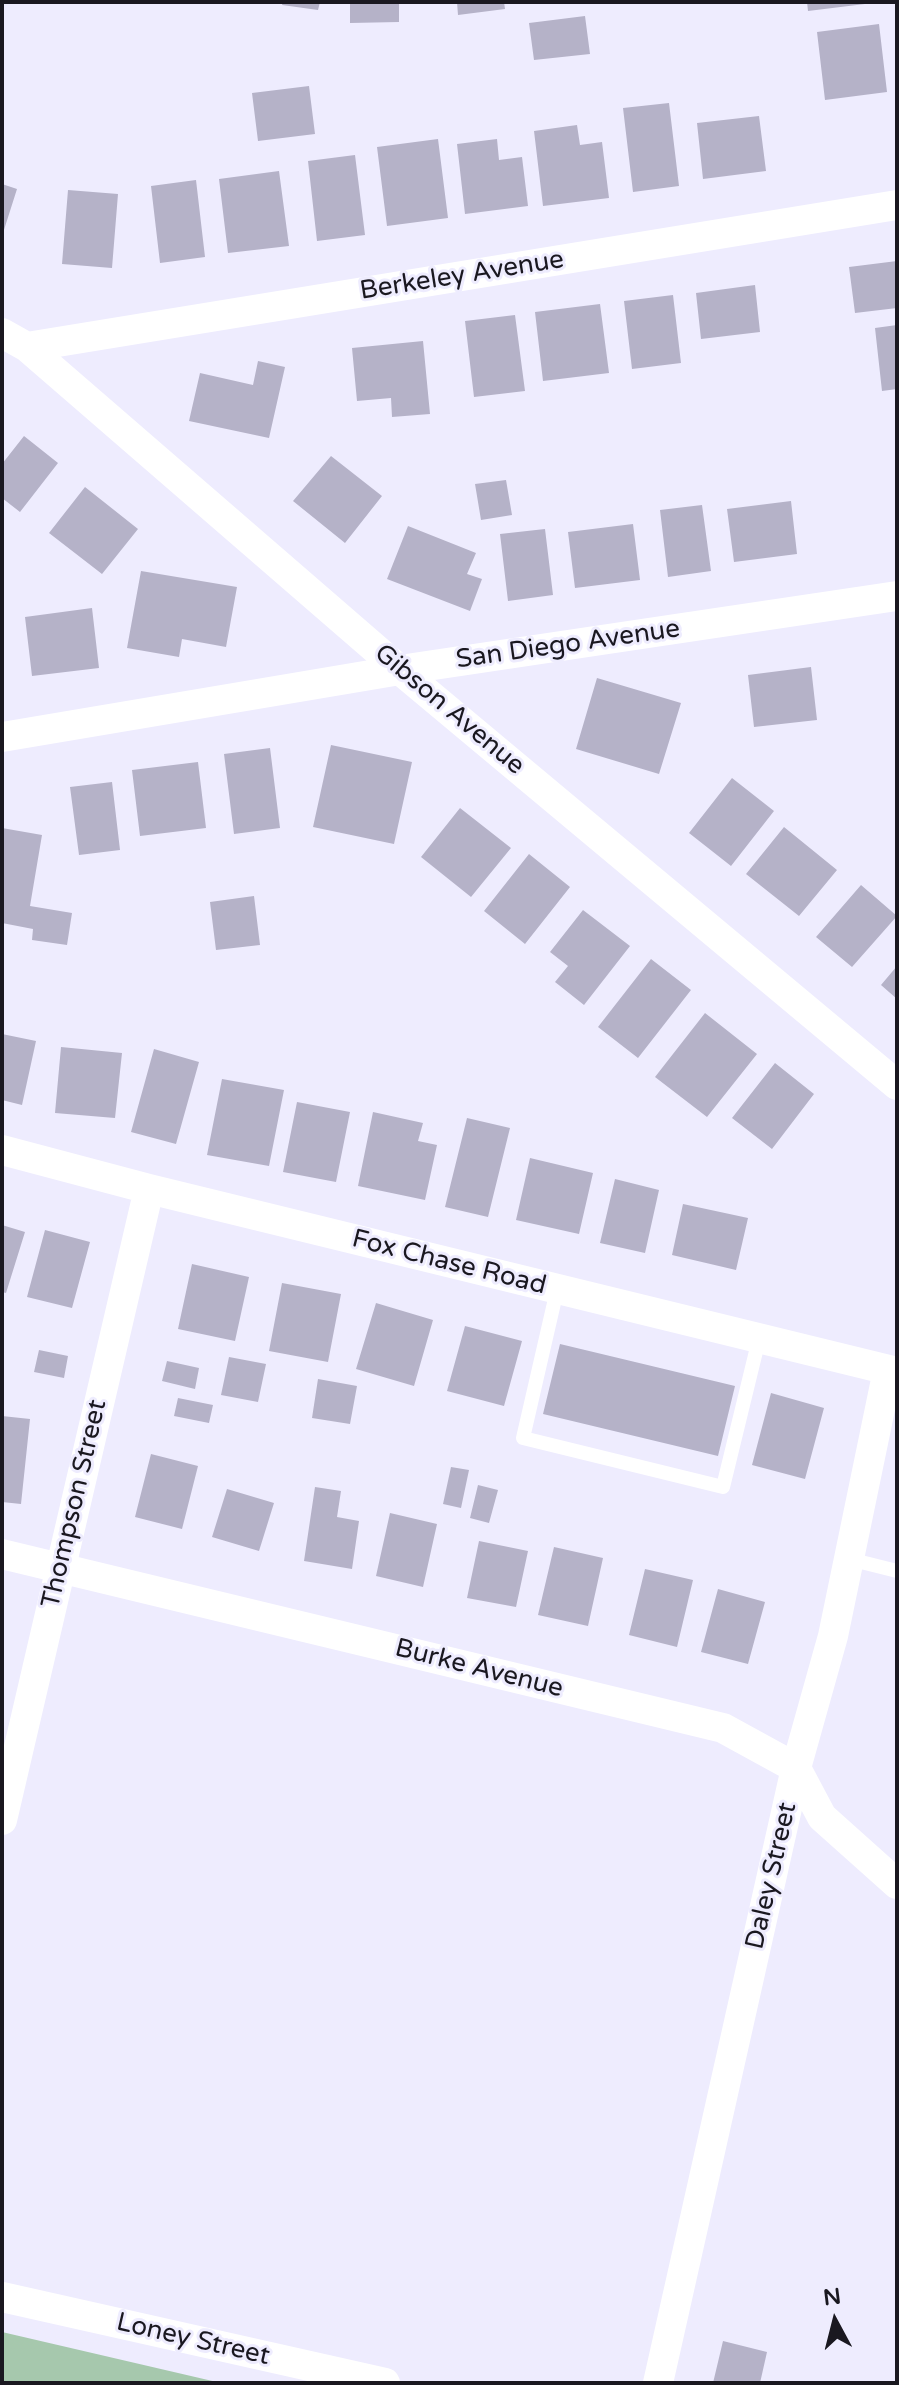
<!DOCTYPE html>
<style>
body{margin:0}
#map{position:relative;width:899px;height:2385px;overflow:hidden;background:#eeecfe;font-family:"Varela Round",sans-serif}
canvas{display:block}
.frame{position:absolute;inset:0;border:4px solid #1a1820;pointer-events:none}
.north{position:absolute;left:795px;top:2281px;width:80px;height:80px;-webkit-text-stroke:6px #eeecfe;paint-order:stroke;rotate:353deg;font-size:22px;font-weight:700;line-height:32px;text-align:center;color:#1a1820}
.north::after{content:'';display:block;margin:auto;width:28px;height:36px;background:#1a1820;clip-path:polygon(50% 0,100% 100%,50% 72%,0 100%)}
</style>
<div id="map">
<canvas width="899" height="2385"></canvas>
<div class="frame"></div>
<div class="north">N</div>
</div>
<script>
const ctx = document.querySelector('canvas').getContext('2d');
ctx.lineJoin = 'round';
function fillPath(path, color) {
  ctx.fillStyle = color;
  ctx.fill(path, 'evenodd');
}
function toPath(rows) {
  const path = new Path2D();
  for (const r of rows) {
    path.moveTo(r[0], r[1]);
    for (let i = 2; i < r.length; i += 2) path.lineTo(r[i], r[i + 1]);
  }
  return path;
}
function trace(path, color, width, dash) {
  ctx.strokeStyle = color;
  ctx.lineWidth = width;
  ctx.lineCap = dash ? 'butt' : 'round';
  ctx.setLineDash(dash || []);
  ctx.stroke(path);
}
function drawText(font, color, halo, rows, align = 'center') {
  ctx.font = font + ' "Varela Round",sans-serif';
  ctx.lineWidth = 6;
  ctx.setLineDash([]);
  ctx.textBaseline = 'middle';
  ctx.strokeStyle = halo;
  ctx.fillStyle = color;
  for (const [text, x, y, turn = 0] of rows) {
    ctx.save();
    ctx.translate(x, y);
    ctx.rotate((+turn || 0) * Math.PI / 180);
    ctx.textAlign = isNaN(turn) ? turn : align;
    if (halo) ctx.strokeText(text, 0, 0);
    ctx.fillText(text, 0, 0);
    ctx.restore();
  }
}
const green = toPath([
 [2,2332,221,2383,2,2383]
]);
const building = toPath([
 [283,2,320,2,318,10,282,5],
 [350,2,399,2,399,22,350,23],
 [457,2,504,2,505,9,458,15],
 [807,2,865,2,865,4,808,11],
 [585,16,590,54,534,60,529,23],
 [879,24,887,92,825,100,817,32],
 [309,86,315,134,258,141,252,93],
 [669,103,679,186,633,192,623,108],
 [759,116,766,171,703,179,697,123],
 [577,125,580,145,602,142,609,198,543,206,534,131],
 [438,139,448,218,387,226,377,147],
 [497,139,499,160,522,157,528,206,465,214,457,144],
 [355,155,365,235,317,241,308,161],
 [279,171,289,246,228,253,219,179],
 [196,180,205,257,160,263,151,186],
 [2,184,17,189,3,233,2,232],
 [68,190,118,194,112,268,62,264],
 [897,261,897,308,855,313,849,267],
 [755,285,760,332,701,339,696,293],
 [673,295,681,363,632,369,624,301],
 [600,304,609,373,543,381,535,312],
 [515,315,525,391,474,397,465,321],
 [897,325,897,389,882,391,875,328],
 [423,341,430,414,392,417,391,398,357,401,352,348],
 [258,361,285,367,269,438,189,421,200,373,253,385],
 [24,436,58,463,20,512,2,498,2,464],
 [331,456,382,496,345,543,293,501],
 [506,480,512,515,481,520,475,484],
 [85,487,138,529,102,574,49,533],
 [791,501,797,554,734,562,727,509],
 [702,505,711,571,668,577,660,510],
 [633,524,640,580,575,588,568,532],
 [408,526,476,553,467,574,482,579,470,611,387,579],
 [545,529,553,595,508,601,500,534],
 [141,571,237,587,226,647,182,639,179,657,127,648],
 [92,608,99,668,32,676,25,617],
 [811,667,817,720,754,727,748,675],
 [597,678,681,703,659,774,576,749],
 [331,745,412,762,394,844,313,827],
 [270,748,280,828,234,834,224,754],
 [198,762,206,828,140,836,132,770],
 [732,778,774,811,731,866,689,833],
 [112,782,120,850,79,855,70,787],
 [460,808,511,848,471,897,421,857],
 [784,827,837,870,799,916,746,874],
 [2,828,42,835,30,906,72,913,67,945,32,940,33,929,2,923],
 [529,854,570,887,525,944,484,911],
 [861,885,897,916,852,967,816,937],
 [254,896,260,945,216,950,210,902],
 [583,910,630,946,584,1005,555,982,568,966,550,952],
 [651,959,691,990,638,1058,598,1027],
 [897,966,897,999,881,985],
 [705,1013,757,1054,707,1117,655,1077],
 [2,1034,36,1041,22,1105,2,1100],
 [61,1047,122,1053,115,1118,55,1113],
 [154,1049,199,1062,176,1144,131,1132],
 [775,1063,814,1094,772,1149,732,1118],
 [222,1079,284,1090,269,1166,207,1155],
 [297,1102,350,1112,336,1182,283,1172],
 [373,1112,423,1123,418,1141,437,1145,425,1200,358,1186],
 [467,1118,510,1128,488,1217,445,1207],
 [530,1158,593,1173,579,1234,516,1220],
 [615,1179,659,1190,645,1253,600,1243],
 [683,1204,748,1218,736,1270,672,1255],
 [2,1225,25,1232,6,1293,2,1292],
 [45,1230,90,1242,72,1308,27,1297],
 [192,1264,249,1277,235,1341,178,1329],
 [282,1283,341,1294,328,1362,269,1351],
 [376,1303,433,1320,414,1386,356,1369],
 [465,1326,522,1341,504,1406,447,1391],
 [560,1344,735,1386,718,1456,543,1414],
 [39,1350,68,1356,64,1378,34,1372],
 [229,1357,266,1364,258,1402,221,1395],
 [167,1361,199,1368,195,1389,162,1381],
 [318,1379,357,1386,350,1424,312,1418],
 [771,1393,824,1408,805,1479,752,1465],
 [178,1398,213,1405,209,1423,174,1416],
 [2,1416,30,1419,21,1504,2,1502],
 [151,1454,198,1466,182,1529,135,1517],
 [451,1467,469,1470,461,1508,443,1504],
 [478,1485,498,1490,489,1523,470,1518],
 [315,1487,341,1491,337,1517,359,1521,352,1569,304,1561],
 [227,1489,274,1503,259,1551,212,1537],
 [390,1513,437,1524,423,1587,376,1576],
 [479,1541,528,1551,516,1607,467,1598],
 [554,1547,603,1558,588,1626,538,1615],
 [645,1569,693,1580,677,1647,629,1635],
 [718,1589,765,1602,748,1664,701,1652],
 [723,2341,767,2352,760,2383,713,2383]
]);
const lane = toPath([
 [557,1290,523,1438,723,1487,759,1339],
 [849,1559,897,1571]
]);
const street = toPath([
 [2,333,27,347,400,670,897,1085],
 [27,347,897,205],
 [2,737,400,670,897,596],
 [2,1150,149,1189,897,1372],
 [2,1554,723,1728,796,1768,822,1817,897,1884],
 [2,1820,149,1189],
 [2,2297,385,2383],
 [658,2383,796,1768,833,1636,888,1370]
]);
const streetNames = [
 ["Berkeley Avenue",462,276,-9],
 ["San Diego Avenue",568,645,-8],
 ["Gibson Avenue",449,710,40],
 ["Fox Chase Road",449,1263,14],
 ["Thompson Street",75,1504,-77],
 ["Burke Avenue",479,1669,14],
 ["Daley Street",772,1876,-77],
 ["Loney Street",193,2340,13]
];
fillPath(green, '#a6c8ad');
fillPath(building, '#b5b2c8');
trace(lane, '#fff', 14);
trace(street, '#fff', 30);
drawText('26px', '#1a1820', '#eeecfe', streetNames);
</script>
